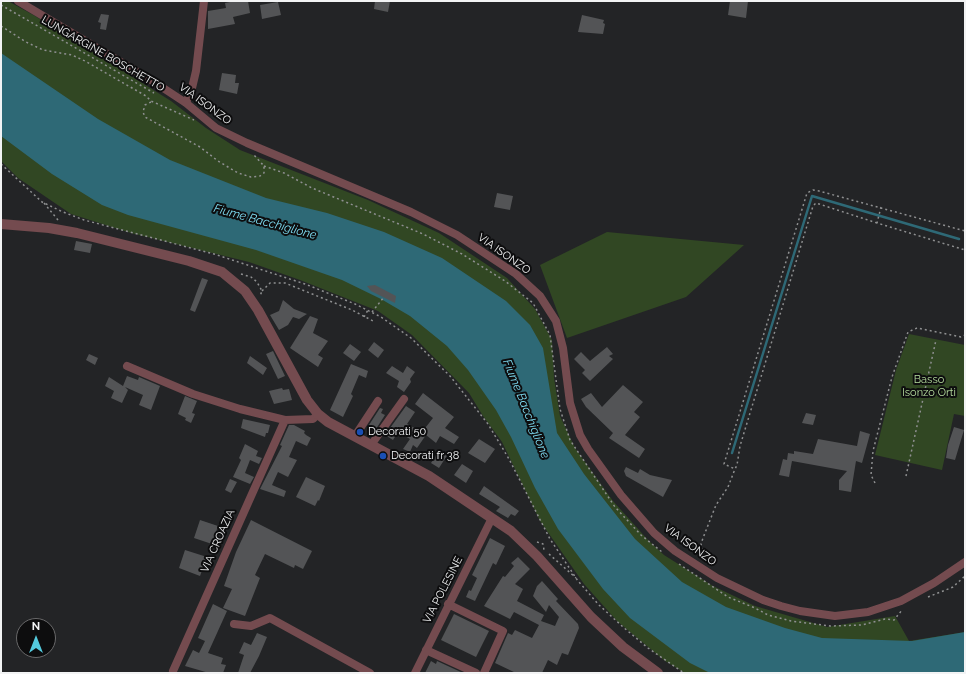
<!DOCTYPE html>
<style>
body{margin:0}
#map{position:relative;width:966px;height:674px;overflow:hidden;background:#232426;font-family:Raleway,sans-serif}
canvas{display:block}
.frame{position:absolute;inset:0;border:2px solid #f2f3f4;pointer-events:none}
.north{position:absolute;left:16px;top:618px;width:40px;height:40px;box-sizing:border-box;background:#0d0d0e;border:1px solid #69696a;border-radius:50%;rotate:0deg;font-size:11px;font-weight:700;line-height:16px;text-align:center;color:#f2f3f4}
.north::after{content:'';display:block;margin:auto;width:14px;height:18px;background:#54cadd;clip-path:polygon(50% 0,100% 100%,50% 72%,0 100%)}
</style>
<div id="map">
<canvas width="966" height="674"></canvas>
<div class="frame"></div>
<div class="north">N</div>
</div>
<script>
const ctx = document.querySelector('canvas').getContext('2d');
ctx.lineJoin = 'round';
function fillPath(path, color) {
  ctx.fillStyle = color;
  ctx.fill(path, 'evenodd');
}
function toPath(rows) {
  const path = new Path2D();
  for (const r of rows) {
    path.moveTo(r[0], r[1]);
    for (let i = 2; i < r.length; i += 2) path.lineTo(r[i], r[i + 1]);
  }
  return path;
}
function trace(path, color, width, dash) {
  ctx.strokeStyle = color;
  ctx.lineWidth = width;
  ctx.lineCap = dash ? 'butt' : 'round';
  ctx.setLineDash(dash || []);
  ctx.stroke(path);
}
function drawText(font, color, halo, rows, align = 'center') {
  ctx.font = font + ' Raleway,sans-serif';
  ctx.lineWidth = 4;
  ctx.setLineDash([]);
  ctx.textBaseline = 'middle';
  ctx.strokeStyle = halo;
  ctx.fillStyle = color;
  for (const [text, x, y, turn = 0] of rows) {
    ctx.save();
    ctx.translate(x, y);
    ctx.rotate((+turn || 0) * Math.PI / 180);
    ctx.textAlign = isNaN(turn) ? turn : align;
    if (halo) ctx.strokeText(text, 0, 0);
    ctx.fillText(text, 0, 0);
    ctx.restore();
  }
}
const green = toPath([
 [1,1,8,1,35,16,171,101,206,128,240,150,368,200,439,233,507,278,535,309,552,340,554,378,560,416,575,448,613,501,648,540,664,555,713,586,755,606,827,627,895,616,909,641,965,632,965,673,685,673,665,661,617,621,584,584,540,521,502,442,483,416,469,393,412,335,378,311,300,280,249,262,131,233,71,214,18,178,1,161],
 [607,232,744,245,686,297,567,338,540,265],
 [909,334,965,345,965,416,954,414,942,470,875,455,896,370]
]);
const water = toPath([
 [1,53,98,119,170,160,266,198,327,213,384,232,442,258,506,301,530,325,543,348,557,433,584,474,635,539,682,582,726,607,785,628,822,638,912,641,965,632,965,673,710,673,690,663,630,618,603,589,558,529,535,488,511,437,496,410,468,370,447,346,410,316,381,299,342,280,256,250,128,215,102,205,52,174,1,136]
]);
const stream = toPath([
 [732,453,812,196,959,239]
]);
const building = toPath([
 [235,1,248,1,250,13,233,17,235,24,208,29,208,11,226,8,225,3],
 [375,1,390,1,388,12,374,9],
 [730,1,748,1,746,18,728,15],
 [278,2,281,15,262,19,260,5],
 [101,14,109,15,106,30,100,29,101,23,98,22],
 [582,15,604,20,603,23,605,24,603,34,578,32],
 [222,73,236,75,235,83,239,83,237,94,219,90],
 [497,193,513,196,510,210,494,207],
 [76,241,92,244,90,253,74,250],
 [202,278,208,280,195,312,190,310],
 [375,285,396,296,395,303,371,291,367,286],
 [283,300,294,309,307,314,299,319,293,317,288,325,279,330,270,315,279,311],
 [310,316,318,319,313,333,328,341,318,355,323,358,318,367,290,348],
 [374,342,384,350,378,358,368,350],
 [350,344,361,352,354,361,343,353],
 [607,347,613,354,609,356,613,359,590,381,582,373,585,370,574,359,581,352,590,361],
 [273,351,285,376,278,379,266,354],
 [89,354,98,358,95,365,86,360],
 [250,356,267,368,263,375,247,363],
 [351,364,368,371,366,378,359,375,351,394,353,396,343,417,330,410],
 [392,366,403,373,407,366,415,372,410,379,411,382,404,392,397,387,399,381,386,373],
 [127,376,138,380,139,377,160,386,151,410,139,405,143,395,125,387,128,390,122,403,111,398,114,391,105,386,109,377,123,386],
 [623,385,643,402,634,412,640,417,625,435,645,449,639,458,609,438,613,433,586,407,581,399,591,393,602,407],
 [282,388,283,390,289,389,292,400,274,404,269,391],
 [423,393,454,417,445,428,459,437,454,444,440,436,436,443,426,435,417,448,413,445,410,452,403,449,410,439,398,432,393,440,385,435,406,406,415,412,407,424,422,432,433,418,415,404],
 [185,396,197,401,192,413,195,414,191,423,185,420,186,418,178,414],
 [380,408,383,409,381,413,385,415,376,429,369,425],
 [806,413,816,415,813,425,802,423],
 [243,419,270,425,268,433,266,433,265,437,241,428],
 [289,425,294,425,305,431,304,433,306,435,311,438,307,446,296,441,289,457,297,460,288,477,278,472,272,485,286,491,284,497,260,489,282,446,280,445],
 [954,427,964,430,955,460,946,458,948,445],
 [860,431,870,434,862,463,856,461,851,492,839,490,839,480,847,471,792,461,789,477,779,475,783,459,787,460,788,453,794,454,794,451,813,454,818,439,857,446],
 [479,439,495,449,485,463,468,453],
 [245,444,258,451,256,456,262,458,259,464,250,460,245,473,254,477,250,484,233,477,241,460,239,458],
 [440,450,448,454,439,468,431,463],
 [462,464,473,471,466,483,454,475],
 [626,467,638,473,640,469,650,475,672,480,663,497,626,476,624,471],
 [306,477,325,486,319,501,318,500,315,506,296,497],
 [230,479,237,482,231,493,225,490],
 [484,486,519,511,515,516,511,514,508,518,496,511,500,507,479,494],
 [200,520,218,526,212,544,194,538],
 [251,520,312,551,303,569,295,565,294,568,265,554,255,575,260,578,245,616,223,608,232,589,224,586,236,552],
 [490,538,505,546,496,565,493,563,475,601,466,597,469,590,471,591,477,578,472,575],
 [185,550,207,557,200,576,179,568],
 [518,557,530,569,515,584,523,589,517,601,544,615,541,621,555,626,559,617,549,605,546,612,533,596,537,586,542,581,558,599,556,601,578,624,579,628,568,655,562,653,557,665,548,660,542,673,516,673,495,663,508,633,512,635,515,630,532,638,539,625,514,612,510,619,484,606,503,576,505,577,514,566,511,563],
 [213,604,227,611,208,653,223,658,221,664,226,665,223,673,209,673,185,666,193,650,199,653,205,641,198,638],
 [454,614,489,631,476,657,441,640],
 [257,633,267,637,259,656,250,673,238,673,244,655,239,653,244,642,251,645],
 [431,661,436,664,437,661,463,673,425,673]
]);
const path = toPath([
 [1,5,154,93],
 [1,26,26,42,43,50,72,55,85,61,146,96,151,101,194,120],
 [151,102,145,105,143,112,145,117,200,147,218,161,238,173,251,177,260,176,264,173,264,166,254,155],
 [1,164,42,202,63,212,84,220,214,254,305,284,355,304,381,317,411,338,450,376,488,424,509,459,550,539,578,581,599,605,623,627,648,648,684,673],
 [264,166,284,173,312,188,423,234,462,254,505,281,533,303,550,335,560,409,570,440,615,507,641,535,662,552],
 [44,203,58,220],
 [881,207,877,223,965,250],
 [877,223,816,203,813,206,740,446,737,465,735,469,724,464,807,193,813,190,819,191,965,231],
 [241,274,251,277,257,282,262,291,260,296],
 [262,291,270,283,285,283,352,310,375,322],
 [372,312,384,297],
 [364,317,368,310],
 [906,476,936,340],
 [875,483,871,475,873,451,892,377,908,332,917,328,961,337,965,335],
 [537,542,543,544,544,550],
 [549,554,576,578],
 [705,560,701,544,703,538,716,505,728,487,735,469],
 [679,564,728,597,755,608,768,615,791,621,830,626,862,625,885,619,894,620,902,610],
 [928,597,953,587,965,576]
]);
const minor = toPath([
 [18,1,151,80,186,103,216,128,247,143,411,212,457,235,516,274,540,296,556,321,563,348,570,403,580,435,588,449,621,495,654,533,675,551,717,578,763,600,781,606,800,611,835,616,868,612,901,601,934,583,965,562],
 [186,103,192,88,196,71,204,1],
 [127,366,193,394,240,409,285,420,313,419,318,414],
 [355,436,378,401],
 [371,445,404,399],
 [448,604,503,631,484,673],
 [234,624,251,626,270,618,370,673],
 [426,650,476,673],
 [173,671,285,420],
 [415,673,492,518]
]);
const tertiary = toPath([
 [1,224,49,228,77,233,189,261,222,272,245,291,258,310,307,400,318,414,328,422,429,476,511,531,537,556,591,617,623,647,658,673]
]);
const markers = [
 [360,432,4,"#1a4fb4"],
 [383,456,4,"#1a4fb4"]
];
const streetNames = [
 ["LUNGARGINE BOSCHETTO",103,54,30],
 ["VIA ISONZO",205,104,36],
 ["VIA ISONZO",504,254,35],
 ["VIA CROAZIA",218,541,-66],
 ["VIA ISONZO",690,545,36],
 ["VIA POLESINE",443,590,-63]
];
const parkNames = [
 ["Basso",929,380],
 ["Isonzo Orti",929,393]
];
const poiNames = [
 ["Decorati 50",368,432],
 ["Decorati fr 38",391,456]
];
const waterNames = [
 ["Fiume Bacchiglione",265,222,15],
 ["Fiume Bacchiglione",526,409,68]
];
fillPath(green, '#314723');
fillPath(water, '#2e6976');
trace(stream, '#2e6976', 2.5);
fillPath(building, '#535456');
trace(path, '#8f9091', 1.5, [2, 3]);
trace(minor, '#744b4f', 8);
trace(tertiary, '#744b4f', 10);
for (const [x, y, r, color] of markers) {
  const dot = new Path2D();
  dot.arc(x, y, r, 0, 2 * Math.PI);
  ctx.fillStyle = color;
  ctx.fill(dot);
  trace(dot, '#0d0d0e', 1.5);
}
drawText('11px', '#f2f3f4', '#0d0d0e', streetNames);
drawText('11px', '#b7de9f', '#0d0d0e', parkNames);
drawText('11px', '#f2f3f4', '#0d0d0e', poiNames, 'left');
drawText('italic 12px', '#7edcf2', '#0d0d0e', waterNames);
</script>
